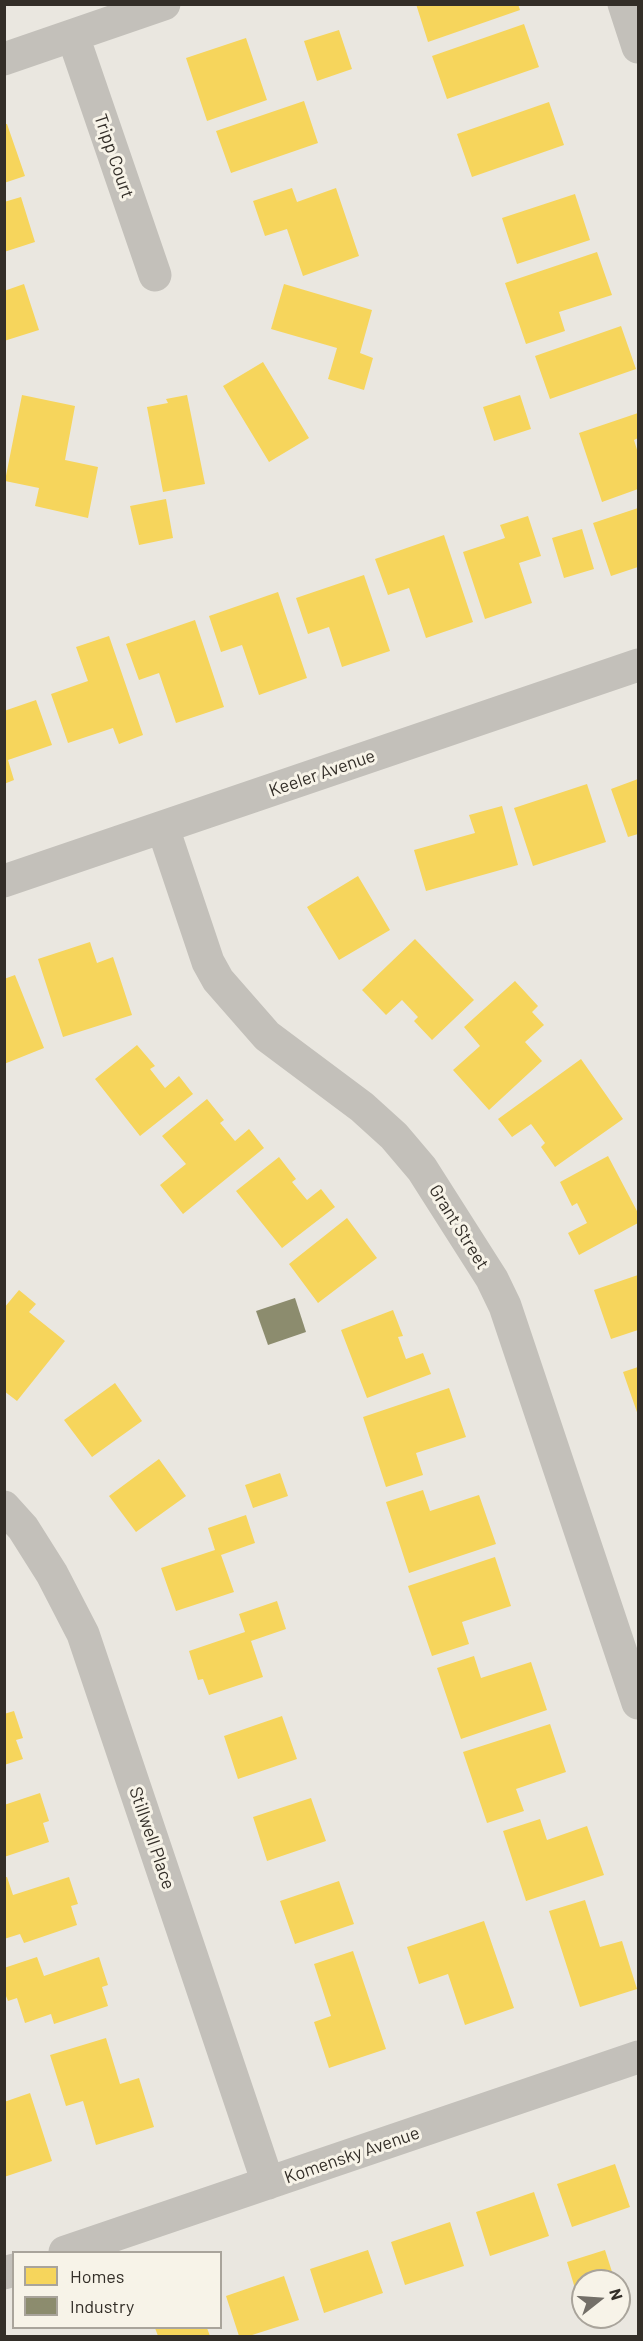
<!DOCTYPE html>
<style>
body{margin:0}
#map{position:relative;width:643px;height:2341px;overflow:hidden;background:#eae7e0;font-family:Barlow,sans-serif}
canvas{display:block}
.frame{position:absolute;inset:0;border:6px solid #332e28;pointer-events:none}
.legend{position:absolute;left:12px;top:2251px;width:210px;height:78px;box-sizing:border-box;background:#f7f3e8;border:2px solid #a9a49b;margin:0;padding:8px 10px;list-style:none;font-size:18px;color:#332e28}
.legend li{display:flex;align-items:center;gap:12px;height:30px}
.legend b{width:30px;border:2px solid #a9a49b}
.north{position:absolute;left:571px;top:2269px;width:60px;height:60px;box-sizing:border-box;background:#f7f3e8;border:2px solid #a9a49b;border-radius:50%;rotate:73deg;font-size:16px;font-weight:700;line-height:24px;text-align:center;color:#332e28}
.north::after{content:'';display:block;margin:auto;width:21px;height:27px;background:#736f68;clip-path:polygon(50% 0,100% 100%,50% 72%,0 100%)}
</style>
<div id="map">
<canvas width="643" height="2341"></canvas>
<div class="frame"></div>
<ul class="legend">
<li><b style="height:16px;background:#f6d55c"></b>Homes</li>
<li><b style="height:16px;background:#8c8c6e"></b>Industry</li>
</ul>
<div class="north">N</div>
</div>
<script>
const ctx = document.querySelector('canvas').getContext('2d');
ctx.lineJoin = 'round';
function fillPath(path, color) {
  ctx.fillStyle = color;
  ctx.fill(path, 'evenodd');
}
function toPath(rows) {
  const path = new Path2D();
  for (const r of rows) {
    path.moveTo(r[0], r[1]);
    for (let i = 2; i < r.length; i += 2) path.lineTo(r[i], r[i + 1]);
  }
  return path;
}
function trace(path, color, width, dash) {
  ctx.strokeStyle = color;
  ctx.lineWidth = width;
  ctx.lineCap = dash ? 'butt' : 'round';
  ctx.setLineDash(dash || []);
  ctx.stroke(path);
}
function drawText(font, color, halo, rows, align = 'center') {
  ctx.font = font + ' Barlow,sans-serif';
  ctx.lineWidth = 6;
  ctx.setLineDash([]);
  ctx.textBaseline = 'middle';
  ctx.strokeStyle = halo;
  ctx.fillStyle = color;
  for (const [text, x, y, turn = 0] of rows) {
    ctx.save();
    ctx.translate(x, y);
    ctx.rotate((+turn || 0) * Math.PI / 180);
    ctx.textAlign = isNaN(turn) ? turn : align;
    if (halo) ctx.strokeText(text, 0, 0);
    ctx.fillText(text, 0, 0);
    ctx.restore();
  }
}
const homes = toPath([
 [416,4,518,4,520,10,428,42],
 [524,24,539,67,447,99,432,56],
 [339,30,352,69,317,81,304,41],
 [246,38,267,100,207,121,186,58],
 [304,101,318,143,231,173,216,131],
 [549,102,564,145,472,177,457,134],
 [4,124,7,124,25,176,4,183],
 [292,188,297,202,336,188,359,256,303,276,287,229,265,236,253,201],
 [575,194,590,240,517,264,502,218],
 [21,197,35,242,4,252,4,202],
 [597,252,612,295,559,312,565,331,526,344,505,283],
 [24,284,39,330,4,341,4,291],
 [284,284,372,310,360,353,373,358,364,390,328,379,337,348,271,329],
 [621,326,636,369,550,399,535,356],
 [263,362,309,438,269,462,223,386],
 [22,395,75,406,65,460,98,467,88,518,35,506,39,488,5,481],
 [187,395,205,484,163,492,147,407,168,403,166,399],
 [520,395,531,429,494,441,483,407],
 [638,413,638,438,634,440,638,453,638,489,602,502,579,433],
 [166,499,173,538,139,545,130,506],
 [638,508,638,567,611,576,593,523],
 [528,516,541,556,519,563,532,603,485,619,463,552,505,538,500,525],
 [582,529,594,569,564,578,552,538],
 [444,535,473,622,426,638,409,588,388,595,375,559],
 [364,575,390,651,342,667,329,627,308,634,296,598],
 [278,592,307,678,259,695,242,645,221,652,209,616],
 [195,620,224,707,176,723,159,673,139,680,126,644],
 [109,636,143,735,119,744,113,728,68,743,51,694,88,681,76,647],
 [36,700,52,745,8,760,14,780,4,784,4,711],
 [638,779,638,834,628,837,611,789],
 [587,784,606,842,533,866,514,808],
 [502,806,518,865,426,891,414,850,475,833,469,815],
 [358,876,390,930,339,960,307,907],
 [415,939,474,1000,432,1040,414,1021,418,1017,402,1000,386,1015,362,990],
 [90,942,97,963,113,957,132,1015,63,1037,38,959],
 [15,975,44,1048,4,1064,4,979],
 [515,981,538,1006,532,1012,544,1025,525,1042,542,1061,489,1110,453,1070,480,1046,464,1027],
 [137,1045,155,1066,150,1069,165,1088,179,1076,193,1094,140,1136,95,1079],
 [581,1059,623,1119,555,1167,541,1147,545,1143,531,1124,512,1137,498,1119],
 [207,1099,224,1120,220,1123,235,1141,249,1129,264,1148,183,1214,160,1185,186,1164,162,1136],
 [608,1156,638,1213,638,1223,579,1255,568,1233,587,1223,577,1203,572,1206,560,1182],
 [279,1157,296,1179,292,1182,307,1200,321,1189,335,1207,282,1248,236,1191],
 [347,1218,377,1258,318,1303,289,1264],
 [638,1275,638,1330,611,1339,594,1290],
 [19,1290,36,1304,29,1312,65,1341,17,1401,4,1391,4,1308],
 [393,1310,403,1336,398,1337,406,1359,423,1353,431,1374,367,1398,341,1330],
 [638,1367,638,1415,623,1372],
 [115,1383,142,1421,92,1457,64,1420],
 [449,1388,466,1437,416,1453,423,1475,386,1487,363,1417],
 [159,1459,186,1496,136,1532,109,1496],
 [280,1473,288,1496,253,1508,245,1485],
 [423,1490,430,1511,479,1495,496,1544,409,1573,386,1502],
 [246,1515,255,1543,221,1555,234,1592,176,1611,161,1568,215,1550,208,1528],
 [495,1557,511,1606,462,1622,469,1644,432,1656,408,1586],
 [277,1601,286,1629,251,1641,263,1677,209,1695,203,1679,198,1680,189,1651,245,1632,239,1614],
 [474,1656,481,1678,531,1662,547,1710,461,1739,437,1668],
 [14,1711,23,1738,16,1740,23,1759,4,1765,4,1714],
 [282,1716,297,1759,238,1779,224,1736],
 [550,1724,566,1772,516,1789,524,1811,487,1823,463,1752],
 [40,1793,49,1821,43,1823,49,1842,4,1857,4,1805],
 [311,1798,326,1841,267,1861,253,1817],
 [540,1819,547,1840,587,1826,604,1875,526,1901,503,1831],
 [4,1877,7,1877,13,1895,69,1877,78,1904,71,1906,77,1925,24,1943,20,1934,4,1939],
 [339,1881,354,1924,295,1944,280,1901],
 [585,1900,600,1947,622,1941,637,1989,580,2007,549,1911],
 [484,1921,514,2008,465,2025,448,1974,419,1984,407,1947],
 [353,1951,386,2049,329,2068,314,2022,331,2016,314,1964],
 [37,1957,44,1976,99,1957,108,1985,102,1987,108,2006,54,2024,51,2014,25,2023,17,1998,8,2001,4,1991,4,1968],
 [106,2038,120,2084,139,2078,154,2127,96,2145,83,2101,66,2106,50,2055],
 [30,2093,52,2161,4,2177,4,2102],
 [615,2164,630,2207,572,2227,557,2184],
 [534,2192,549,2236,490,2256,476,2212],
 [450,2222,464,2266,405,2285,391,2242],
 [368,2250,383,2293,324,2313,310,2269],
 [605,2250,615,2281,583,2281,583,2304,580,2305,567,2262],
 [284,2276,299,2320,249,2336,239,2336,226,2296],
 [155,2328,207,2328,210,2336,158,2336]
]);
const industry = toPath([
 [295,1298,306,1332,268,1345,256,1311]
]);
const minor = toPath([
 [624,4,638,47],
 [73,36,155,275],
 [4,59,164,4],
 [163,828,208,962,218,980,267,1036,362,1107,394,1136,422,1169,492,1279,505,1306,638,1703],
 [4,881,638,665],
 [4,1507,23,1528,52,1574,83,1634,268,2183],
 [65,2252,638,2057],
 [4,2273,14,2270]
]);
const streetNames = [
 ["Tripp Court",114,156,71],
 ["Keeler Avenue",322,773,-19],
 ["Grant Street",459,1227,58],
 ["Stillwell Place",152,1838,71],
 ["Komensky Avenue",352,2155,-19]
];
fillPath(homes, '#f6d55c');
fillPath(industry, '#8c8c6e');
trace(minor, '#c3c0ba', 33);
drawText('18px', '#332e28', '#f7f3e8', streetNames);
</script>
